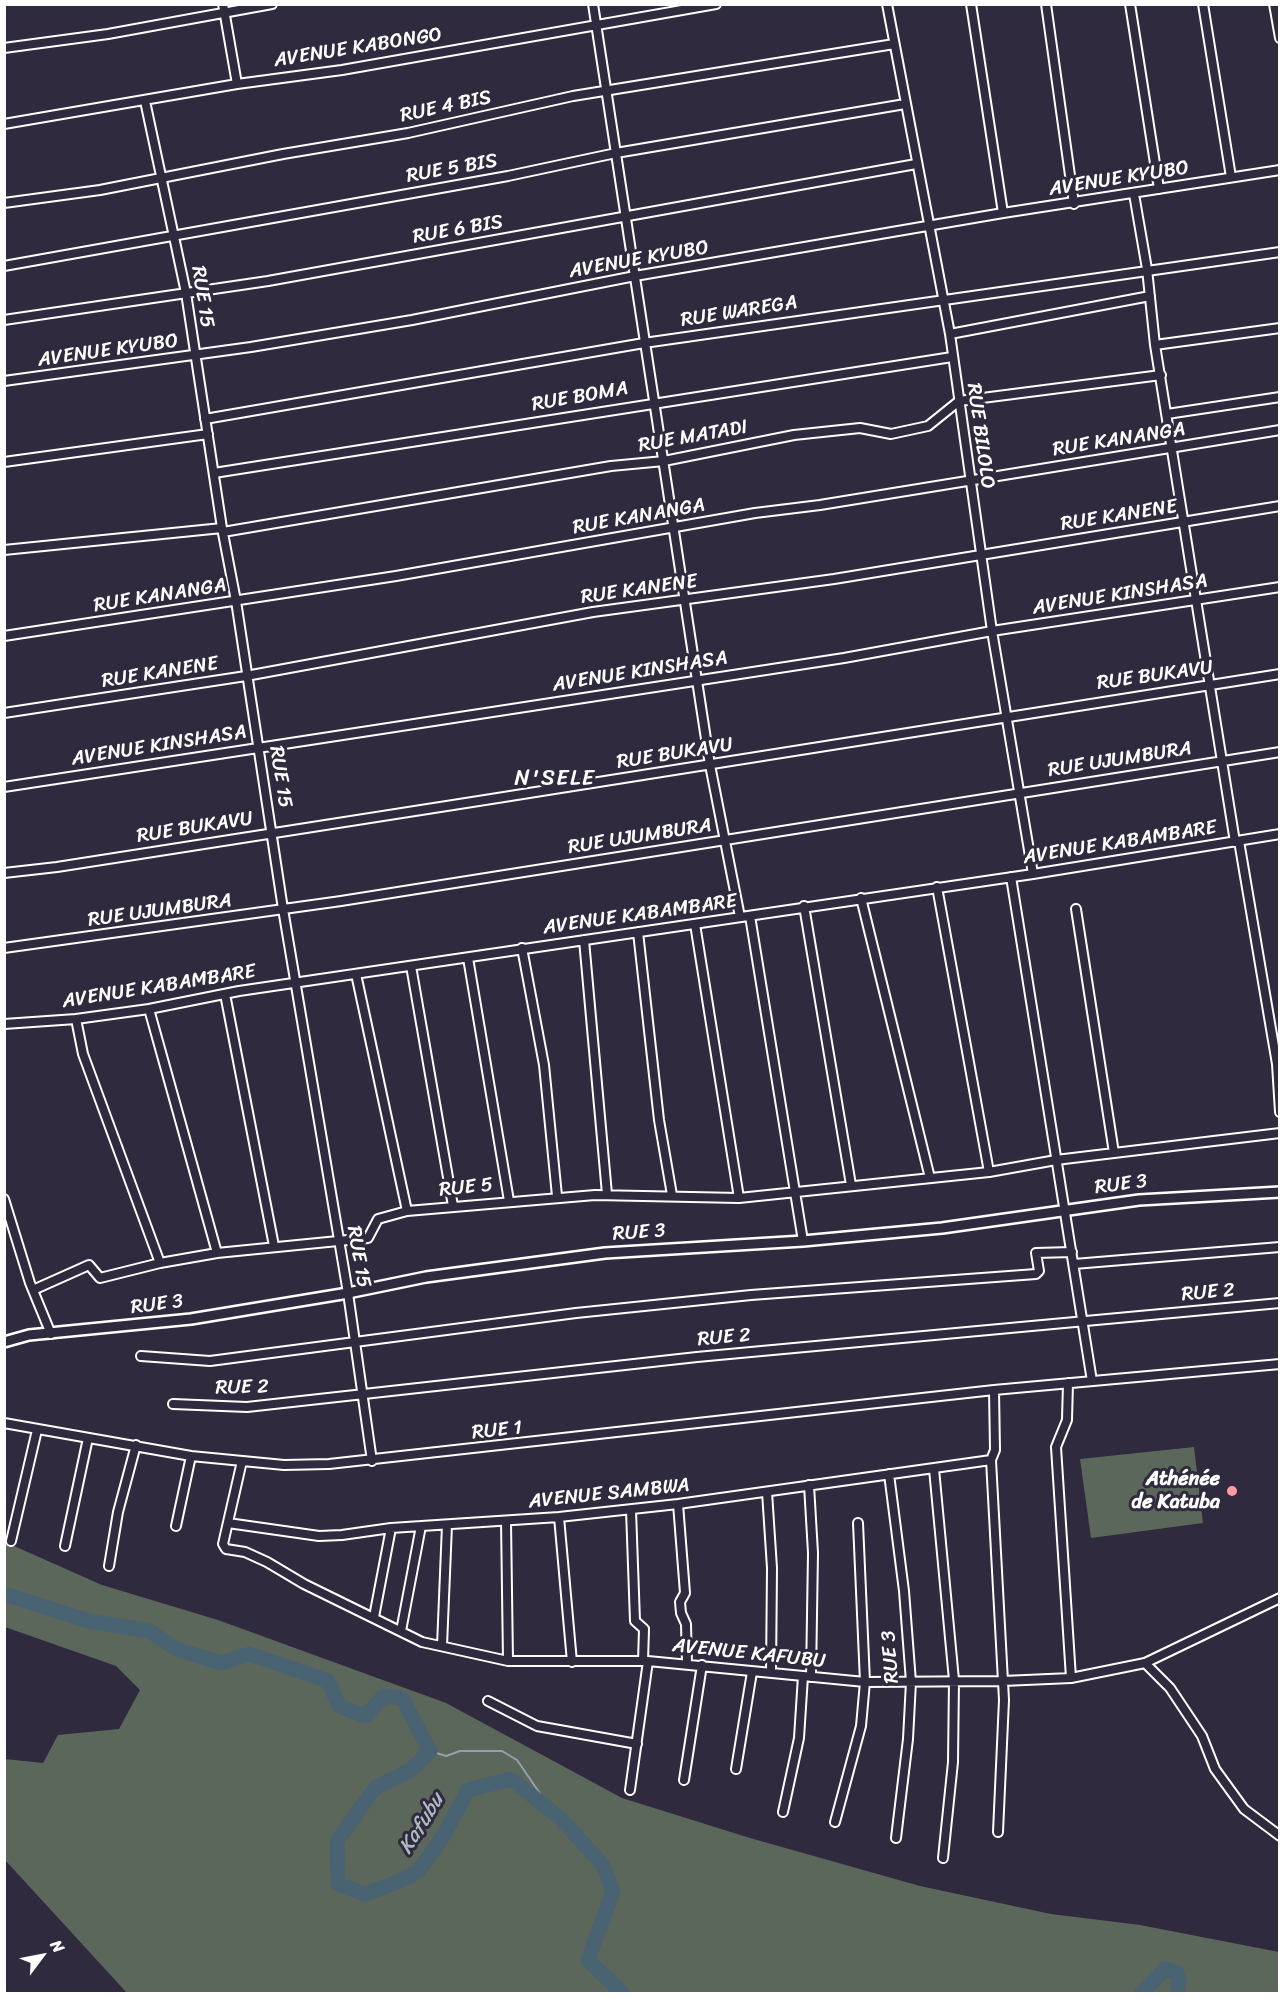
<!DOCTYPE html>
<meta charset="utf-8">
<style>
body{margin:0}
#map{position:relative;width:1284px;height:1998px;overflow:hidden;background:#2f2a3d;font-family:Sriracha,sans-serif}
canvas{display:block}
.frame{position:absolute;inset:0;border:6px solid #fff;pointer-events:none}
.north{position:absolute;left:12px;top:1926px;width:60px;height:60px;-webkit-text-stroke:4px #2f2a3d;paint-order:stroke;rotate:58deg;font-size:16px;font-weight:700;line-height:24px;text-align:center;color:#fff}
.north::after{content:'';display:block;margin:auto;width:21px;height:27px;background:#fff;clip-path:polygon(50% 0,100% 100%,50% 72%,0 100%)}
</style>
<div id="map">
<canvas width="1284" height="1998"></canvas>
<div class="frame"></div>
<div class="north">N</div>
</div>
<script>
const ctx = document.querySelector('canvas').getContext('2d');
ctx.lineJoin = 'round';
function fillPath(path, color) {
  ctx.fillStyle = color;
  ctx.fill(path, 'evenodd');
}
function toPath(rows) {
  const path = new Path2D();
  for (const r of rows) {
    path.moveTo(r[0], r[1]);
    for (let i = 2; i < r.length; i += 2) path.lineTo(r[i], r[i + 1]);
  }
  return path;
}
function trace(path, color, width, dash) {
  ctx.strokeStyle = color;
  ctx.lineWidth = width;
  ctx.lineCap = dash ? 'butt' : 'round';
  ctx.setLineDash(dash || []);
  ctx.stroke(path);
}
function drawText(font, color, halo, rows, align = 'center') {
  ctx.font = font + ' Sriracha,sans-serif';
  ctx.lineWidth = 6;
  ctx.setLineDash([]);
  ctx.textBaseline = 'middle';
  ctx.strokeStyle = halo;
  ctx.fillStyle = color;
  for (const [text, x, y, turn = 0] of rows) {
    ctx.save();
    ctx.translate(x, y);
    ctx.rotate((+turn || 0) * Math.PI / 180);
    ctx.textAlign = isNaN(turn) ? turn : align;
    if (halo) ctx.strokeText(text, 0, 0);
    ctx.fillText(text, 0, 0);
    ctx.restore();
  }
}
const green = toPath([
 [1194,1447,1203,1523,1091,1538,1080,1459],
 [5,1542,102,1585,218,1620,446,1703,622,1798,750,1838,920,1886,1051,1914,1140,1925,1279,1952,1279,1993,127,1993,5,1860,5,1759,43,1763,58,1735,119,1729,140,1690,116,1666,5,1627]
]);
const stream = toPath([
 [430,1751,446,1756,460,1751,502,1751,517,1760,554,1814]
]);
const river = toPath([
 [4,1594,89,1621,149,1631,178,1650,222,1663,249,1654,328,1681,339,1706,365,1716,384,1696,402,1698,430,1751,411,1770,375,1788,337,1841,338,1884,365,1894,398,1882,417,1872,441,1840,468,1790,511,1779,561,1819,603,1865,613,1891,588,1960,623,1994],
 [1141,1994,1165,1969,1176,1972,1179,1980,1177,1994]
]);
const minor = toPath([
 [223,4,237,84],
 [593,4,710,765,740,917],
 [887,4,950,334,992,631,1033,874],
 [971,4,1003,213],
 [1046,4,1074,204],
 [1130,4,1159,189],
 [1203,4,1231,177],
 [1274,4,1280,38],
 [4,48,108,34,272,4],
 [145,101,186,293,222,528,236,601,283,909,348,1293,372,1461],
 [4,124,237,84,342,70,716,4],
 [1134,194,1147,269,1155,345,1235,842],
 [4,203,100,190,283,154,408,133,573,96,894,44],
 [4,266,508,176,616,153,905,104],
 [4,320,268,281,916,164],
 [950,334,1150,296],
 [1155,345,1280,328],
 [4,381,251,347,412,320,635,276,1003,213,1280,170],
 [1167,414,1280,397],
 [205,419,644,343,1280,252],
 [4,462,208,434],
 [214,473,952,357],
 [223,532,611,466,664,461,794,435,860,428,891,434,928,426,959,401,1161,375],
 [4,550,222,528],
 [4,636,396,576,755,513,820,505,1280,430],
 [4,713,246,676,593,612,834,579,1280,506],
 [4,787,844,658,992,631,1280,587],
 [1239,841,1277,1064,1280,1112],
 [4,873,57,867,485,800,1280,674],
 [1011,877,1092,1381],
 [937,887,989,1172],
 [861,898,930,1178],
 [804,906,851,1185],
 [1076,909,1114,1153],
 [750,916,803,1241],
 [695,924,739,1198],
 [638,932,659,1120,672,1195],
 [584,940,607,1194],
 [4,948,341,901,1280,752],
 [522,948,544,1065,557,1196],
 [468,958,509,1201],
 [411,966,453,1206],
 [356,974,407,1211],
 [225,994,274,1246],
 [149,1009,217,1253],
 [76,1019,83,1054,160,1263],
 [4,1024,76,1019,149,1009,239,991,1033,874,1280,834],
 [4,1199,30,1283,51,1334],
 [1074,1264,1280,1247],
 [33,1290,89,1265,100,1278,160,1263,217,1253,368,1238,378,1219,407,1211,595,1195,739,1198,989,1172,1056,1160,1280,1133],
 [141,1356,210,1361,576,1313,751,1295,1036,1274,1039,1271,1036,1253,1072,1252],
 [1068,1383,1067,1420,1056,1447,1071,1678],
 [994,1390,995,1450,991,1460,1004,1700,998,1832],
 [173,1404,247,1407,697,1357,1280,1303],
 [4,1423,191,1456,284,1465,329,1464,994,1390,1280,1364],
 [242,1461,223,1544,226,1549,245,1552,267,1562,304,1584,422,1642,508,1661,648,1661,865,1682,1003,1681,1071,1678,1145,1663,1280,1598],
 [934,1469,954,1680,953,1762,943,1858],
 [889,1474,904,1591,911,1682,908,1739,896,1838],
 [809,1485,813,1553,811,1677],
 [767,1492,772,1568,771,1673],
 [678,1504,685,1593,680,1602,681,1613,686,1624,687,1664],
 [631,1510,635,1621,644,1629,643,1661],
 [559,1517,572,1662],
 [506,1521,508,1661],
 [228,1523,319,1536,342,1535,391,1528,559,1517,678,1504,991,1460],
 [176,1526,191,1456],
 [11,1541,37,1430],
 [65,1546,88,1438],
 [109,1566,118,1512,136,1445],
 [374,1617,391,1528],
 [401,1631,421,1526],
 [442,1646,447,1525],
 [1145,1663,1170,1688,1202,1736,1215,1769,1244,1809,1280,1836],
 [488,1701,537,1726,637,1744],
 [736,1769,752,1672],
 [684,1780,702,1665],
 [630,1790,648,1661],
 [783,1812,799,1738,803,1676],
 [835,1822,861,1726,865,1682,858,1523]
]);
const tertiary = toPath([
 [4,1342,29,1335,191,1319,348,1293,426,1277,605,1253,803,1241,942,1228,1139,1200,1280,1192]
]);
const markers = [
 [1232,1491,6,"#ff9aa2"]
];
const streetNames = [
 ["AVENUE KABONGO",358,48,-9],
 ["RUE 4 BIS",446,107,-12],
 ["RUE 5 BIS",452,169,-10],
 ["AVENUE KYUBO",1119,179,-9],
 ["RUE 6 BIS",458,230,-10],
 ["AVENUE KYUBO",639,260,-10],
 ["RUE 15",202,297,81],
 ["RUE WAREGA",739,312,-9],
 ["AVENUE KYUBO",108,351,-8],
 ["RUE BOMA",580,397,-10],
 ["RUE BILOLO",980,436,82],
 ["RUE MATADI",693,437,-10],
 ["RUE KANANGA",1119,440,-9],
 ["RUE KANENE",1119,516,-9],
 ["RUE KANANGA",639,517,-10],
 ["RUE KANENE",639,590,-8],
 ["AVENUE KINSHASA",1120,595,-9],
 ["RUE KANANGA",160,596,-9],
 ["AVENUE KINSHASA",640,672,-9],
 ["RUE KANENE",160,673,-9],
 ["RUE BUKAVU",1155,676,-8],
 ["AVENUE KINSHASA",159,746,-9],
 ["RUE BUKAVU",675,754,-9],
 ["RUE UJUMBURA",1120,760,-9],
 ["RUE 15",280,777,81],
 ["RUE BUKAVU",195,828,-9],
 ["RUE UJUMBURA",640,837,-9],
 ["AVENUE KABAMBARE",1120,843,-9],
 ["RUE UJUMBURA",160,911,-8],
 ["AVENUE KABAMBARE",640,915,-8],
 ["AVENUE KABAMBARE",159,987,-9],
 ["RUE 3",1121,1185,-7],
 ["RUE 5",466,1188,-6],
 ["RUE 3",639,1233,-4],
 ["RUE 15",358,1257,80],
 ["RUE 2",1208,1293,-5],
 ["RUE 3",157,1305,-7],
 ["RUE 2",724,1338,-5],
 ["RUE 2",242,1388,-1],
 ["RUE 1",497,1431,-6],
 ["AVENUE SAMBWA",609,1494,-6],
 ["AVENUE KAFUBU",749,1654,6],
 ["RUE 3",891,1657,-94]
];
const poiNames = [
 ["Athénée",1220,1480],
 ["de Katuba",1220,1503]
];
const waterNames = [
 ["Kafubu",422,1824,-58]
];
const quarterNames = [
 ["N'SELE",555,779]
];
fillPath(green, '#5c675b');
trace(stream, '#92a1aa', 2);
trace(river, '#4a6372', 15);
trace(minor, '#fff', 12);
trace(tertiary, '#fff', 14);
trace(minor, '#2f2a3d', 8);
trace(tertiary, '#2f2a3d', 9);
for (const [x, y, r, color] of markers) {
  const dot = new Path2D();
  dot.arc(x, y, r, 0, 2 * Math.PI);
  ctx.fillStyle = color;
  ctx.fill(dot);
  trace(dot, '#2f2a3d', 2);
}
drawText('20px', '#fff', '#2f2a3d', streetNames);
drawText('bold 20px', '#fff', '#2f2a3d', poiNames, 'right');
drawText('italic 21px', '#aeb9c0', '#2f2a3d', waterNames);
ctx.letterSpacing = '1.5px';
drawText('22px', '#fff', '#2f2a3d', quarterNames);
ctx.letterSpacing = '0px';
</script>
